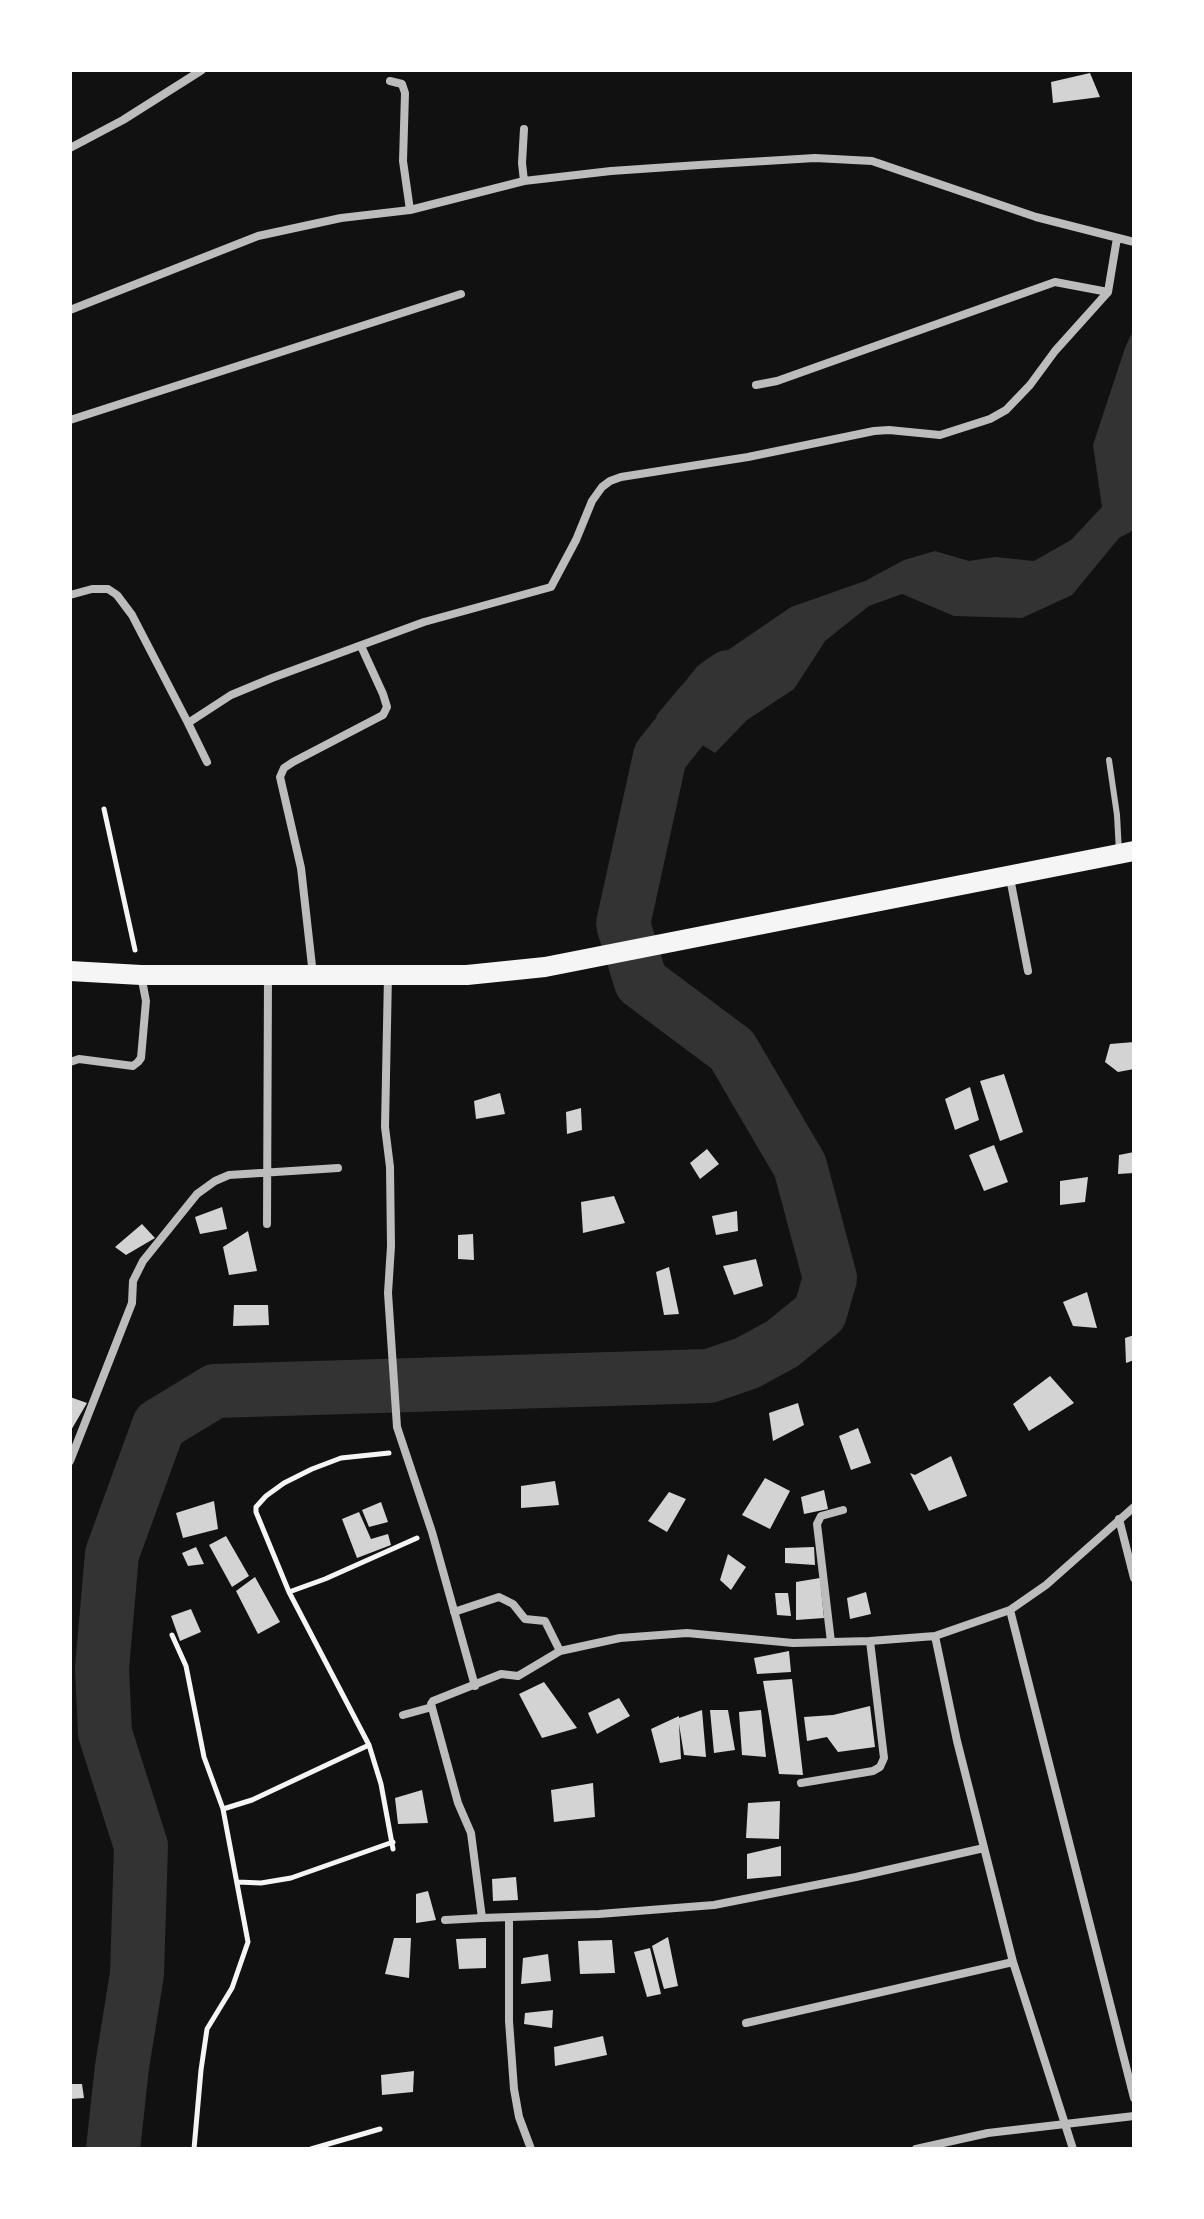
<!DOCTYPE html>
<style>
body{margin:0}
#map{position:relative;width:1204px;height:2219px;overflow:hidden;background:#111;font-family:"Roboto Condensed",sans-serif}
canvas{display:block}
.frame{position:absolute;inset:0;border:72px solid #fff;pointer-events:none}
</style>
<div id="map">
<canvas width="1204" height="2219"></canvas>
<div class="frame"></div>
</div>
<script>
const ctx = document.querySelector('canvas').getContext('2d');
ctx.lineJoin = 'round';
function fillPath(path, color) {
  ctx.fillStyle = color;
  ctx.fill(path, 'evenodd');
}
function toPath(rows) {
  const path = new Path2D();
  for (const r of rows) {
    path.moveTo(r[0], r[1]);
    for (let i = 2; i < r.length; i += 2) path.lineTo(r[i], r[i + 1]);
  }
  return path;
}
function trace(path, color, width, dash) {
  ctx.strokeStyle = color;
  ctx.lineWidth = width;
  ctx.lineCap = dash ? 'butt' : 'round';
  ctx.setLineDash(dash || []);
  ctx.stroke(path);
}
const water = toPath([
 [1134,328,1134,530,1119,538,1072,595,1022,618,954,616,902,594,869,606,825,641,794,689,747,720,715,753,656,716,680,687,709,663,791,607,865,581,904,560,935,551,969,561,995,557,1034,561,1071,540,1102,507,1093,445,1125,348]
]);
const river = toPath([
 [113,2149,122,2067,137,1974,141,1846,105,1733,102,1668,112,1554,159,1425,215,1391,709,1376,747,1363,782,1344,820,1313,830,1278,800,1166,732,1050,641,982,623,924,660,756,716,686,729,677]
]);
const building = toPath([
 [1090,73,1100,97,1053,103,1051,82],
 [1134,1042,1134,1069,1118,1072,1105,1062,1110,1044],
 [1004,1074,1023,1132,1000,1141,980,1081],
 [970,1087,979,1120,955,1130,945,1099],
 [500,1093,505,1114,476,1119,474,1101],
 [581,1108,582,1130,567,1134,566,1112],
 [994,1145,1008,1182,984,1191,969,1155],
 [707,1149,719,1164,700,1179,690,1163],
 [1134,1152,1134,1173,1118,1174,1119,1155],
 [1088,1177,1085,1202,1060,1205,1060,1181],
 [614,1196,625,1223,583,1233,581,1202],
 [222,1207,227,1229,200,1234,195,1217],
 [737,1211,738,1231,716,1235,712,1216],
 [142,1224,155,1238,126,1255,115,1247],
 [248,1231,257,1271,229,1275,223,1247],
 [473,1234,474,1260,458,1259,458,1235],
 [756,1259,763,1286,734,1295,723,1266],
 [669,1267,679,1314,664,1315,656,1272],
 [1087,1292,1097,1328,1073,1326,1063,1302],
 [234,1305,268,1305,269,1325,233,1326],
 [1134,1335,1134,1360,1126,1363,1125,1338],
 [1050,1376,1074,1403,1029,1431,1013,1404],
 [70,1397,87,1403,70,1432],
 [798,1403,804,1425,773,1441,769,1413],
 [858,1428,871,1463,851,1470,839,1436],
 [951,1456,967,1496,929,1511,910,1473,915,1475],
 [765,1478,790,1491,770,1529,742,1515],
 [555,1481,559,1505,521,1508,521,1486],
 [824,1490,828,1509,804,1514,801,1497],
 [669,1492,686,1499,667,1532,648,1521],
 [214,1501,218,1529,183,1538,176,1513],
 [381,1502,388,1522,369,1527,362,1510],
 [359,1512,371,1539,388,1534,391,1545,357,1558,342,1519],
 [226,1536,249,1576,232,1587,209,1545],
 [196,1547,204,1564,188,1566,182,1553],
 [814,1547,815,1565,785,1563,785,1548],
 [728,1554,746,1567,731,1590,720,1580],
 [255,1577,280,1622,258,1634,236,1591],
 [820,1578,824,1618,796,1620,796,1582],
 [866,1592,871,1614,850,1619,847,1598],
 [775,1593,788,1593,791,1616,777,1615],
 [191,1609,201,1632,180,1641,171,1616],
 [789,1651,791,1672,757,1674,754,1658],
 [792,1679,803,1775,779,1774,763,1681],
 [544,1682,577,1728,542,1738,519,1694],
 [619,1698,630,1716,597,1734,588,1713],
 [870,1706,875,1747,838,1752,827,1737,807,1741,804,1717,833,1715],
 [702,1710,706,1757,684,1755,679,1724,681,1759,660,1763,651,1729,679,1716,679,1718],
 [710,1710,728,1710,735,1750,714,1753],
 [761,1710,766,1757,742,1755,739,1712],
 [593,1783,595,1817,554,1822,551,1790],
 [422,1790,428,1823,398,1824,395,1798],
 [780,1801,779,1839,746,1838,748,1803],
 [781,1846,781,1876,747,1879,747,1854],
 [516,1877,518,1900,493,1901,492,1879],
 [428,1891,436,1920,416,1923,416,1894],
 [668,1937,678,1986,664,1989,652,1946],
 [394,1938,411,1938,409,1978,385,1974],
 [486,1938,486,1968,459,1969,456,1939],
 [612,1940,615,1973,580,1974,578,1941],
 [650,1948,661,1994,647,1997,634,1952],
 [548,1954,551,1981,521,1984,523,1958],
 [553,2010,552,2028,524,2024,525,2013],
 [603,2036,607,2055,555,2066,554,2047],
 [414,2071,413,2092,382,2095,381,2075],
 [70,2084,82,2084,84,2098,70,2099]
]);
const path = toPath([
 [104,809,135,950],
 [389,1453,341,1458,312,1469,284,1483,266,1496,256,1507,256,1512,289,1592,369,1745,381,1784,393,1849],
 [289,1592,325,1579,417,1538],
 [172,1635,186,1666,204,1757,223,1809,248,1942,232,1988,207,2029,201,2070,194,2149],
 [223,1809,252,1800,369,1745],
 [238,1882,261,1883,291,1878,393,1842],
 [311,2149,380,2129]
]);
const service = toPath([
 [1109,760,1117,815,1119,852]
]);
const minor = toPath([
 [390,81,402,84,405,93,403,161,410,210],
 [70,148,123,120,202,70],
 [524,181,522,163,524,129],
 [70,310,258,236,341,218,410,210,524,181,611,171,699,165,815,158,872,161,1036,217,1134,242],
 [756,385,777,381,1055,282,1108,292],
 [70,420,461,294],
 [70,595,92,589,108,589,117,595,132,615,188,723],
 [207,762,188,723,231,695,272,678,424,622,551,587,576,540,592,501,602,487,610,481,621,477,748,457,874,431,889,430,940,435,990,419,1006,410,1030,385,1055,351,1108,292,1117,238],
 [1010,878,1028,971],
 [313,975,301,868,280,777,284,768,293,762,383,715,387,707,383,694,361,646],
 [388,975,385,1127,390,1167,391,1246,388,1293,397,1427,432,1532,475,1686],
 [70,1062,79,1059,133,1066,138,1062,141,1058,146,1001,141,975],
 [267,1224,268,976],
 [70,1461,132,1303,133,1281,143,1261,197,1194,215,1181,229,1175,338,1168],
 [1119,1519,1134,1578],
 [1010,1610,1134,2098],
 [454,1612,499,1597,513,1604,525,1619,545,1621,560,1651],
 [870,1641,793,1643,687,1633,620,1638,560,1651,518,1676,501,1674,433,1701,431,1704,458,1803,471,1833,482,1918,599,1914,714,1905,856,1877,984,1848],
 [831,1642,817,1524,821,1516,843,1510],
 [403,1715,432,1707],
 [801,1783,873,1771,880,1767,884,1758,870,1641,935,1636],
 [509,1918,509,2021,514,2089,519,2117,531,2149],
 [445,1920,482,1918],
 [746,2023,1013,1962],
 [916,2149,988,2133,1134,2116],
 [1073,2149,1013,1962,957,1741,935,1636,1010,1610,1046,1585,1134,1507]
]);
const primary = toPath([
 [70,971,141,975,467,975,545,967,1134,851]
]);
fillPath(water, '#333');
trace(river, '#333', 54);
fillPath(building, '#d3d3d3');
trace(path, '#f5f5f5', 5);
trace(service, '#bcbcbc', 6);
trace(minor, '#bcbcbc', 8);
trace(primary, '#f5f5f5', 20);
</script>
